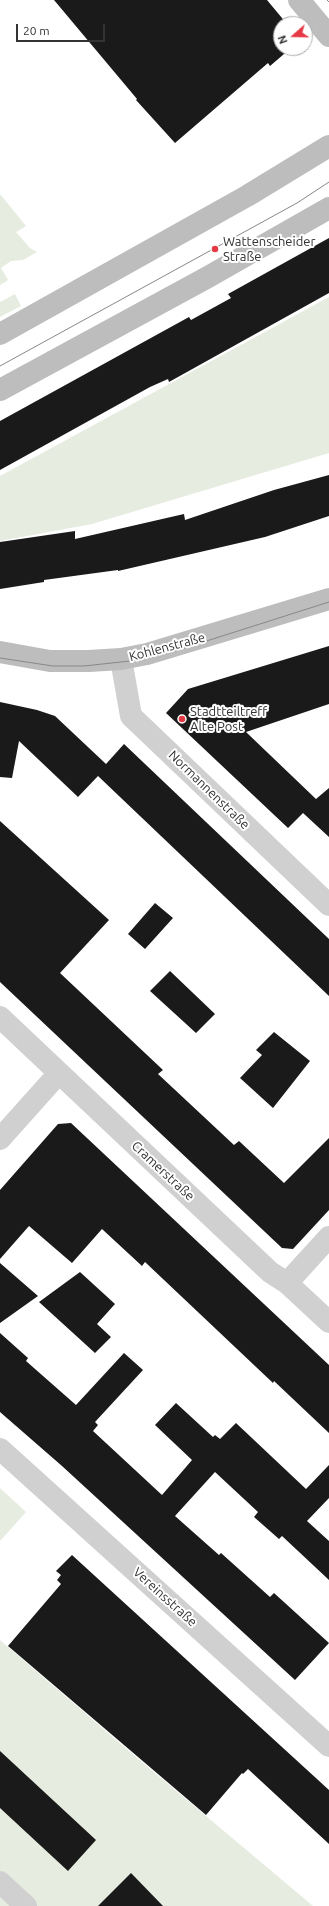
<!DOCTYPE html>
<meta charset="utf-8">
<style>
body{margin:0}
#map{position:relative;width:329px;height:1906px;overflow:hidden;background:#fff;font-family:Ubuntu,sans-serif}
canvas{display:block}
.north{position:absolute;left:273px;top:16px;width:40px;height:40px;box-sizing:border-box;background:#fff;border:1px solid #adadad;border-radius:50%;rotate:250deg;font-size:11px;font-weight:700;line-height:16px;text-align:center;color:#333}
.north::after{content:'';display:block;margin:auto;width:14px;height:18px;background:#e63946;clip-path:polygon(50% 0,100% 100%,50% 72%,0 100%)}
.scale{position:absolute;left:16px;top:24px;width:89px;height:18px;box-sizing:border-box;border:2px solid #333;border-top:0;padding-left:5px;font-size:12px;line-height:14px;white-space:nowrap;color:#333;-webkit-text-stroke:3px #fff;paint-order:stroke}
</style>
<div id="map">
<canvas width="329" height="1906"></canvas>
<div class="north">N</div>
<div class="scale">20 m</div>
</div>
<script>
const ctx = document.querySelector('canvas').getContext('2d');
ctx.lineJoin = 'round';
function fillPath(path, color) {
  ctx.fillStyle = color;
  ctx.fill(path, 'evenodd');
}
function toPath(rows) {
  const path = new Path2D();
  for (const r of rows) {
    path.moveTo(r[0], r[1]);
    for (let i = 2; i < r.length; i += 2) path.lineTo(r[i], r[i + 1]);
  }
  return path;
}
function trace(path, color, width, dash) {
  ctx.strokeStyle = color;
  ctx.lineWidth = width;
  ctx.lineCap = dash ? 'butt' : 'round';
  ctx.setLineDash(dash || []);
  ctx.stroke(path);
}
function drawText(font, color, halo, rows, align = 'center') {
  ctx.font = font + ' Ubuntu,sans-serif';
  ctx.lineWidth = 4;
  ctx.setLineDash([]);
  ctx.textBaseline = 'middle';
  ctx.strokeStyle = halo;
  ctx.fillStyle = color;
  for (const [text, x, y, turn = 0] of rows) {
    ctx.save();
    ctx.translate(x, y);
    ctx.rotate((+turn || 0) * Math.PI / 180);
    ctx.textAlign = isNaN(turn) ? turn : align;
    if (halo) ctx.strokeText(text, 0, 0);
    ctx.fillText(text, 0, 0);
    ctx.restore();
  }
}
const green = toPath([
 [0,194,26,226,16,232,30,248,37,252,23,260,11,261,1,268,8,280,0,285],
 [15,294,21,306,0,317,0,302],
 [329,297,329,453,92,524,0,541,0,476],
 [0,1488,26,1512,0,1541],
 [0,1640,136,1757,313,1906,0,1906]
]);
const building = toPath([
 [54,0,267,0,287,24,281,24,281,48,291,48,270,66,268,63,175,143,136,100,137,99],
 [329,238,329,293,169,382,168,379,150,387,0,470,0,421,189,317,191,320,231,298,228,294],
 [329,475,329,516,265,537,118,571,118,570,44,580,44,582,0,589,0,542,75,531,75,539,184,514,185,520,274,490],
 [329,646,329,704,246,732,316,799,329,788,329,837,303,813,288,828,166,713,188,689],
 [0,702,37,710,55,716,106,764,124,744,329,939,329,996,98,776,78,797,19,741,12,778,0,777],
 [0,821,109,920,60,973,163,1070,158,1074,234,1145,239,1141,284,1183,329,1138,329,1210,293,1249,282,1248,0,982],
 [155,903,173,918,145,949,128,934],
 [170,971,215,1014,196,1033,150,991],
 [274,1032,310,1061,273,1108,240,1078,262,1055,256,1050],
 [71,1123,329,1365,329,1433,274,1381,273,1383,145,1262,142,1266,102,1229,72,1263,29,1226,0,1259,0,1190,58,1124],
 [0,1263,38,1296,0,1323],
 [80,1272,115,1304,97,1324,111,1337,95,1353,39,1302],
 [0,1333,28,1358,26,1361,76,1405,124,1353,143,1370,95,1422,98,1425,93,1431,162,1495,192,1460,155,1425,176,1403,213,1437,215,1435,220,1439,236,1423,306,1489,329,1465,329,1498,307,1521,329,1541,329,1580,282,1536,279,1539,254,1517,258,1512,215,1472,175,1516,219,1555,221,1553,270,1597,274,1593,329,1643,295,1680,62,1466,0,1412],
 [72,1555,329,1790,329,1844,248,1769,243,1774,242,1773,206,1815,8,1646,61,1584,57,1580,61,1575,56,1571],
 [0,1751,96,1840,68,1871,0,1808],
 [131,1873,163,1906,98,1906]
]);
const street = toPath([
 [121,659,131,716,329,905],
 [0,1017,270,1272,287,1283,329,1322],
 [0,1139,59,1073],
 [287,1283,329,1237],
 [0,1449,329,1746],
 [0,1882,26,1906]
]);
const secondary = toPath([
 [299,0,329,36],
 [0,334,247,196,329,146],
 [0,390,208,277,329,208],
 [0,652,50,661,89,661,121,659,147,654,329,599]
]);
const tram = toPath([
 [327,0,329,2],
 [0,366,297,203,329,182],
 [0,658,53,666,84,666,139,660,172,652,329,602]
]);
const markers = [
 [215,249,4,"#e63946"],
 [182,719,4,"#e63946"]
];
const poiNames = [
 ["Wattenscheider",223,242],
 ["Straße",223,257],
 ["Stadtteiltreff",190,712],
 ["Alte Post",190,727]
];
const streetNames = [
 ["Kohlenstraße",167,647,-15],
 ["Normannenstraße",209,790,44],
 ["Cramerstraße",163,1171,43],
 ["Vereinsstraße",165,1597,42]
];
fillPath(green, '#e6ecdf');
fillPath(building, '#1a1a1a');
trace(street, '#d0d0d0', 22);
trace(secondary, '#bdbdbd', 22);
trace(tram, '#888', 1);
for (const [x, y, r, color] of markers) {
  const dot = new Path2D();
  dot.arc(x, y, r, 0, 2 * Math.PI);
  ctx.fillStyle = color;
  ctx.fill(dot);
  trace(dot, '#fff', 1.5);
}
drawText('13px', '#333', '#fff', poiNames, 'left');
drawText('13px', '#333', '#fff', streetNames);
</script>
